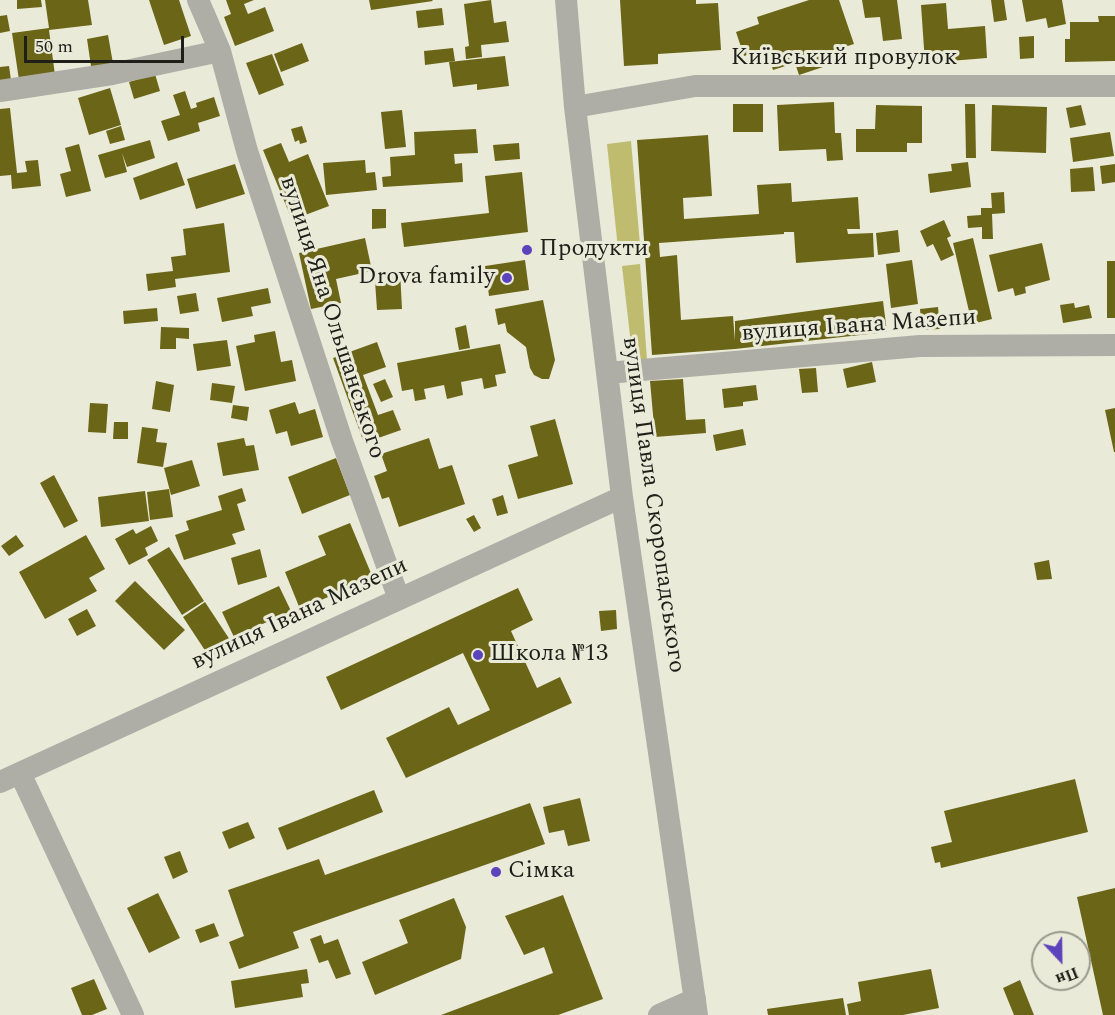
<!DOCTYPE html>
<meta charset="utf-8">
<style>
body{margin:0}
#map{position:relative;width:1115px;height:1015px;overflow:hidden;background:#eaead9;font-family:Spectral,serif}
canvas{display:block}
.north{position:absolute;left:1031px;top:931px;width:60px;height:60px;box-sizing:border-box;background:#eaead9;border:2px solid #99998c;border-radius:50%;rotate:158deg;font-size:16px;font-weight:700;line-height:24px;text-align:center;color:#1f1f19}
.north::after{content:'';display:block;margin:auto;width:21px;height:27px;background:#5a43bb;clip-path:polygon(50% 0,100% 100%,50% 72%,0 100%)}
.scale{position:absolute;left:24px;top:36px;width:160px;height:27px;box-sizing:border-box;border:3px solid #1f1f19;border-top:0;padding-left:8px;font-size:18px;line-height:21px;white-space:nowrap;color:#1f1f19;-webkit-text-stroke:4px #eaead9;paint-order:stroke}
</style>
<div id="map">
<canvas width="1115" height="1015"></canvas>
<div class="north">Пн</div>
<div class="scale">50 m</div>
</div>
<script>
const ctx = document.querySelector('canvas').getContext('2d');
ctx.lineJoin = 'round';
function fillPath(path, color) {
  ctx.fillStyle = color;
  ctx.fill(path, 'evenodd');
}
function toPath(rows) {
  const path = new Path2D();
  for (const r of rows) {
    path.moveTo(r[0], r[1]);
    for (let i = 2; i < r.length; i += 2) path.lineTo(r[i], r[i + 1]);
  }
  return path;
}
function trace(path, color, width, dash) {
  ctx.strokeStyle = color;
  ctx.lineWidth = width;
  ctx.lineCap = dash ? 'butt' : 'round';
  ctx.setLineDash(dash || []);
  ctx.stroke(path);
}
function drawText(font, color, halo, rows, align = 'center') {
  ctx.font = font + ' Spectral,serif';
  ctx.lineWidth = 6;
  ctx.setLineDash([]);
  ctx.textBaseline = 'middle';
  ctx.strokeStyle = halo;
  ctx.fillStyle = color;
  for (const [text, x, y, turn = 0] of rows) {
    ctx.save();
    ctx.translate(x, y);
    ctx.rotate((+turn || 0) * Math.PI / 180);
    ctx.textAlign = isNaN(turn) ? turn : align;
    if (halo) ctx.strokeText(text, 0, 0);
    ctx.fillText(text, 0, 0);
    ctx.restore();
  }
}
const green = toPath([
 [631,141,640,245,618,249,607,144],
 [640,264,647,360,633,362,622,266]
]);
const building = toPath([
 [17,0,41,0,42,7,17,9],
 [45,0,88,0,92,25,49,30,55,75,19,80,12,33,49,28],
 [149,0,179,0,191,36,164,45],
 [226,0,254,0,244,4,248,14,265,7,274,31,235,46,224,17,231,14],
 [369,0,432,0,433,1,371,10],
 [491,0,494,23,506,21,509,42,481,45,482,57,466,59,465,47,469,46,464,4],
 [620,0,696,0,696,4,718,3,721,50,658,54,658,64,624,66],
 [809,0,839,0,854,44,826,53,829,65,799,75,795,63,773,70,766,48,744,56,736,32,759,24,757,17],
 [862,0,897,0,902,39,883,41,880,17,865,18],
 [991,0,1004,0,1007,20,994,22],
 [1022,0,1062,0,1066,24,1048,28,1046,18,1026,22],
 [946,3,948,29,985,26,987,58,925,63,921,5],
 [442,8,444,25,418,28,416,11],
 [7,15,10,31,0,33,0,16],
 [1098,16,1115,16,1115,61,1065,62,1065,39,1070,39,1070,22,1099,22],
 [108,35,114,69,92,73,87,39],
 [1034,36,1034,58,1020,59,1019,37],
 [302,43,309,61,281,72,274,54],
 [453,48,455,61,425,65,424,51],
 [272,54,284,85,259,95,246,63],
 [505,56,509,86,477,90,477,84,453,87,449,62],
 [9,66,11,80,0,82,0,67],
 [155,74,160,91,134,99,129,82],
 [110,88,121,125,89,135,78,98],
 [185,91,191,109,197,107,196,103,214,97,220,116,198,123,200,131,168,141,161,121,180,115,173,95],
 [834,102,835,133,841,133,843,160,827,161,826,149,779,151,777,105],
 [733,104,763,104,763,132,733,132],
 [965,104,975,104,976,158,966,158],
 [876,105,922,106,922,143,907,143,907,152,856,152,856,129,875,129],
 [992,105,1047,107,1046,153,991,151],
 [1081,105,1086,125,1070,128,1066,108],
 [10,108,17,173,27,172,25,161,38,160,41,186,12,189,11,175,0,176,0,109],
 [402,110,406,147,385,149,381,112],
 [121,126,125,140,110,144,106,131],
 [302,126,307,142,300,144,299,140,295,142,291,129],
 [476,129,478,153,454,154,455,164,462,163,463,182,383,187,382,177,391,176,390,157,415,155,414,132],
 [1110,132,1114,156,1073,162,1070,138],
 [708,135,712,196,683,198,684,219,759,214,757,185,791,183,792,202,858,197,860,229,847,229,848,234,873,233,874,257,796,263,794,232,784,232,784,234,659,243,660,257,677,255,681,320,733,316,735,341,735,321,883,301,887,332,735,349,652,355,637,140],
 [150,140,155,158,127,167,122,153,127,172,105,178,98,155],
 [281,143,289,162,308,154,329,206,292,220,263,150],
 [519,143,520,159,495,161,493,145],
 [79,144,91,191,66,197,60,174,71,171,65,148],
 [365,160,366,173,375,172,377,190,326,195,323,163],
 [177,162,185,185,140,200,133,178],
 [968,162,971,187,930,193,928,174,952,171,951,164],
 [235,164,245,194,196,209,187,179],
 [1115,164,1115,182,1102,184,1100,166],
 [1093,167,1095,191,1071,192,1070,169],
 [522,172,528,232,404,247,401,223,489,213,485,176],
 [1004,192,1005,213,992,214,993,239,982,239,982,227,968,228,967,216,981,215,981,208,992,208,991,193],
 [372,209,386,209,386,228,372,229],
 [944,220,951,236,947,238,954,255,941,261,933,244,927,247,920,231],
 [224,223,230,272,175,279,176,287,148,291,146,274,173,271,171,257,186,255,183,229],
 [898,230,900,252,878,255,876,233],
 [365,238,372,271,336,279,341,303,311,309,299,253],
 [973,238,992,319,972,324,953,243],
 [1042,243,1050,280,1025,287,1026,293,1015,296,1013,288,998,292,989,255],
 [525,260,529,290,489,296,485,266],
 [912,260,918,304,891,308,886,264],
 [1107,261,1115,261,1115,318,1107,318],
 [388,271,400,271,402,309,377,310,375,281,389,281],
 [268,288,271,303,251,307,253,316,222,322,217,298],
 [196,293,199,311,180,314,177,296],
 [543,300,555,360,549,379,542,379,534,375,530,368,526,347,507,332,505,323,498,325,495,309],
 [1074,303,1075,308,1089,305,1092,318,1063,323,1060,305],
 [938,307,940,329,922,330,920,309],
 [157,308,158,321,124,324,123,311],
 [466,325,470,348,459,350,455,328],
 [161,327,189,328,189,339,176,338,176,349,160,349],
 [275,331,281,362,292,360,296,381,245,391,236,346,255,342,254,335],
 [227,340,231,366,197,371,193,344],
 [377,342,386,367,363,375,378,415,393,410,401,430,364,443,333,358],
 [500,344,506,373,495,375,497,386,484,389,482,378,461,382,463,395,447,399,444,385,424,389,426,399,415,401,413,389,402,391,397,363],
 [872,362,876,382,847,388,843,369],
 [816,368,818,392,802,393,799,369],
 [385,379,393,397,381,402,373,384],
 [683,379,686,420,705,419,706,433,655,437,650,381],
 [156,381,174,385,170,412,152,409],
 [212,383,235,386,232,403,210,400],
 [756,385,758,400,743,402,743,406,724,408,722,389],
 [295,402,299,414,315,409,323,437,291,446,287,431,276,434,269,410],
 [90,403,108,404,106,433,88,432],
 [233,405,249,407,247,421,231,418],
 [1115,408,1115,452,1114,452,1105,410],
 [555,419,573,484,518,499,508,465,538,456,530,426],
 [114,422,128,422,128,439,113,439],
 [142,427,158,429,156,442,167,443,163,467,137,463],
 [743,429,746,445,716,451,713,435],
 [244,438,246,446,254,445,259,470,223,476,217,443],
 [429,438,439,469,452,465,465,504,399,527,389,497,382,499,374,476,387,471,381,454],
 [336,458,350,495,302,514,288,477],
 [192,460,200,486,171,495,164,468],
 [54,475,78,521,64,528,40,483],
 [242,488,246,501,237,504,245,530,232,534,236,544,184,560,175,535,189,530,186,521,222,510,218,496],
 [169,489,173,517,150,520,147,492],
 [145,491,149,521,101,527,98,497],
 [503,495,508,513,497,516,492,499],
 [474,515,481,528,474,532,466,519],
 [350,523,373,578,300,609,285,572,326,555,318,536],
 [151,526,158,541,145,548,148,555,129,565,115,539,133,529,136,534],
 [16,535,24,546,9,556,1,546],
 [86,535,105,569,89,578,97,591,45,619,19,572],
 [169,547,204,601,182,615,147,560],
 [260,549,267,577,238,585,231,558],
 [1049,560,1052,579,1037,580,1034,563],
 [135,581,185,630,164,650,115,601],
 [279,586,291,611,234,637,222,612],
 [518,588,533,620,511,631,537,688,560,677,572,703,406,778,386,738,449,707,458,725,490,710,463,653,341,710,326,677],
 [205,602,232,643,210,658,183,617],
 [87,609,96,626,77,636,68,619],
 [616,610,617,629,601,631,599,611],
 [1075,779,1088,832,941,868,940,862,935,863,931,847,952,842,944,811],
 [374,790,383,812,287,850,278,828],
 [580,798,590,841,568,846,564,830,549,833,543,807],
 [530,803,545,844,293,932,299,948,239,969,229,942,244,936,228,890,319,859,325,875],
 [248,822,255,838,229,849,222,832],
 [180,851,188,872,173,879,164,857],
 [1115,888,1115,1015,1103,1015,1077,897],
 [158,893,180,938,149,953,127,908],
 [563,895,603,999,558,1015,441,1015,553,973,544,947,524,955,505,916],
 [454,898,466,927,461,959,375,995,362,962,408,943,399,920],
 [214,923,219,936,200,943,195,930],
 [321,935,324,944,338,939,351,974,336,979,328,960,319,963,310,939],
 [307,969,309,983,301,984,303,997,235,1008,231,981],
 [931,969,939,1008,903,1015,849,1015,847,1004,861,1001,858,982],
 [94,979,107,1009,92,1015,82,1015,71,988],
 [1020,980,1034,1015,1014,1015,1003,988],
 [843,998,846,1015,768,1015,767,1009]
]);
const minor = toPath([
 [198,0,220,51,247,151,342,441,399,599],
 [566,0,575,107,622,497,697,1015],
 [0,91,112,74,220,51],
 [575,107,695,86,1115,86],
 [607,373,920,346,1115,345],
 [20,773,133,1015],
 [0,782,622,497],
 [659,1015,695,999]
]);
const markers = [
 [527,250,6,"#5a43bb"],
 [507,278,6,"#5a43bb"],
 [478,655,6,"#5a43bb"],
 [496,872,6,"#5a43bb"]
];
const streetNames = [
 ["Київський провулок",844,59],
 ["вулиця Яна Ольшанського",331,318,72],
 ["вулиця Івана Мазепи",859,327,-4],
 ["вулиця Павла Скоропадського",652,505,82],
 ["вулиця Івана Мазепи",300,615,-25]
];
const poiNames = [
 ["Продукти",539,250],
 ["Drova family",495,278,"right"],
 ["Школа №13",490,655],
 ["Сімка",508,872]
];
fillPath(green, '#bfbc70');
fillPath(building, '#6b6617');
trace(minor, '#aeaea7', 22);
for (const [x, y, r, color] of markers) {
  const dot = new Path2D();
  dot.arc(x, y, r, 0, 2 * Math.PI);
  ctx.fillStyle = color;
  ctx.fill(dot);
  trace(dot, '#eaead9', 2);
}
drawText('24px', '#1f1f19', '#eaead9', streetNames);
drawText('24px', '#1f1f19', '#eaead9', poiNames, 'left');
</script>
